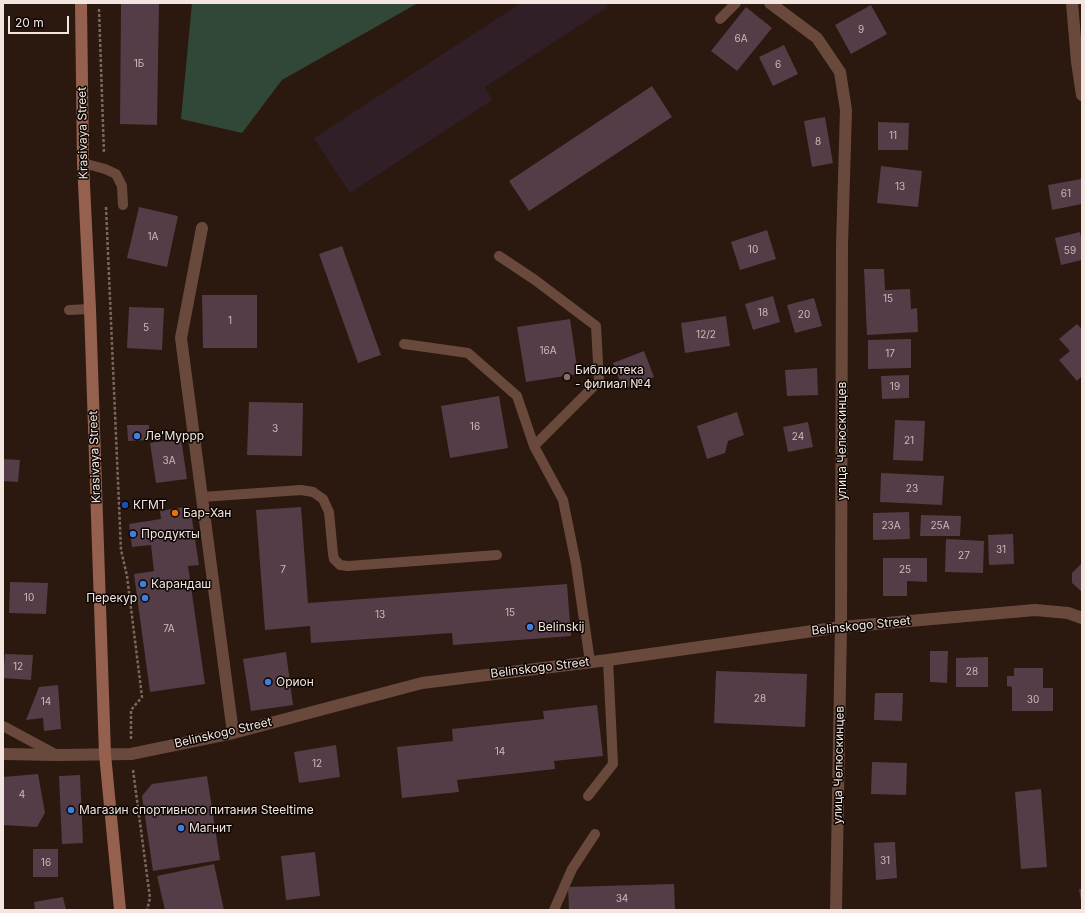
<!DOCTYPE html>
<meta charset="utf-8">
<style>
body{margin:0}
#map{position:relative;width:1085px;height:913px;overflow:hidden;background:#2b180f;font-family:Inter,sans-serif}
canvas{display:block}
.frame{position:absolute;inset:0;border:4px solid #f3e5df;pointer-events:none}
.scale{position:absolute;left:8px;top:16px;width:61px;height:18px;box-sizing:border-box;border:2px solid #f3e5df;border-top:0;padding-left:5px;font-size:12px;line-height:14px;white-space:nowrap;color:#f3e5df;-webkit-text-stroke:3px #0d0603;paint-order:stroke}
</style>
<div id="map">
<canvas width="1085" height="913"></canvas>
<div class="frame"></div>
<div class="scale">20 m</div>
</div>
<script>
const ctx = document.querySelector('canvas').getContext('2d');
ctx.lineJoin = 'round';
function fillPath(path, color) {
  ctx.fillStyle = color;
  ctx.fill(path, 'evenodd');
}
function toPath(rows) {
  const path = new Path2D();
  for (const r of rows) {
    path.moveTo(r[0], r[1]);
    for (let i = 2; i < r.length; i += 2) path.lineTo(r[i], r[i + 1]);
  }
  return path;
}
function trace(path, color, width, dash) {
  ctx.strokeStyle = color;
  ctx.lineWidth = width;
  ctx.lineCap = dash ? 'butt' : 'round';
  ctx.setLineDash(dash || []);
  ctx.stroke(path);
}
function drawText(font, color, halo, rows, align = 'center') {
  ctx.font = font + ' Inter,sans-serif';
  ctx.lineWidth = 3;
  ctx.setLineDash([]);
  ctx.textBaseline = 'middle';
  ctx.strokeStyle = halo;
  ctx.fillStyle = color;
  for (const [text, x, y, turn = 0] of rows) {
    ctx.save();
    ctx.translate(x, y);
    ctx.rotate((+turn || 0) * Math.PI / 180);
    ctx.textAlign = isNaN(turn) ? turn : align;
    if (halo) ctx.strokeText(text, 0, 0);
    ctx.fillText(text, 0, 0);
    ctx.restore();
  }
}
const education = toPath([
 [521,3,605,3,608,7,485,87,492,100,350,193,314,138]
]);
const green = toPath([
 [192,3,418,3,282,80,242,133,181,119]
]);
const building = toPath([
 [121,3,159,3,157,125,120,124],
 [871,5,887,34,851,54,835,25],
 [746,7,772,28,737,71,711,51],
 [784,45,798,74,773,86,759,57],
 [652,86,672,117,529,211,509,181],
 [825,117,833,163,812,167,804,121],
 [878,122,909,123,908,150,878,150],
 [881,166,922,171,918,207,877,203],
 [1081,179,1082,204,1052,210,1048,185],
 [139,207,178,216,167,267,127,258],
 [767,230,776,259,740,270,731,242],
 [1080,232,1082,242,1082,260,1061,265,1055,238],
 [342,246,381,355,358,363,319,254],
 [864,269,884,269,885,290,910,289,911,309,917,308,918,332,867,335],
 [202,295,257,295,257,348,203,348],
 [773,296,780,322,753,330,745,304],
 [814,298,822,326,795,333,787,305],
 [129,307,164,308,162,350,127,348],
 [726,316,730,346,685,353,681,323],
 [570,319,578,374,526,382,517,327],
 [1077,324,1082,329,1082,376,1077,381,1059,360,1070,351,1059,339],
 [911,339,911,368,868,369,868,340],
 [644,351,654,377,623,389,613,363],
 [817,368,818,395,787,396,785,370],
 [909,375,909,398,882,399,881,376],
 [499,396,508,448,450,458,441,406],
 [249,402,303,403,302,456,247,455],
 [737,412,744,435,728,441,725,453,707,459,697,426],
 [895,420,925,421,923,461,893,460],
 [808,422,813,447,788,452,783,427],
 [127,425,149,425,149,440,128,441],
 [181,438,187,479,156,483,150,443],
 [3,459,20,460,18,482,3,481],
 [881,473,944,476,942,505,880,502],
 [190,506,199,565,188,566,205,684,150,692,134,574,154,571,151,545,132,547,129,524,161,519,160,511],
 [301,507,308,603,567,584,571,636,453,645,452,633,311,643,310,626,265,630,256,510],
 [909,512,910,539,873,540,873,513],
 [921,515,961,516,960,536,920,536],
 [1013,534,1014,564,989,565,988,535],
 [946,539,984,541,983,573,945,572],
 [883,558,927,558,927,582,907,581,907,596,883,596],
 [1082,563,1082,592,1072,583,1072,573],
 [10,582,48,583,46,614,9,613],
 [930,651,948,651,947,683,930,682],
 [286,652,293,705,251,711,243,659],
 [5,654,33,655,31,680,3,678],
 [988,657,988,687,956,687,956,658],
 [1014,668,1043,668,1043,688,1053,688,1053,711,1012,711,1012,687,1007,686,1007,676,1014,676],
 [716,671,807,674,805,727,714,723],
 [58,685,61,729,44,731,43,718,26,720,39,687],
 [875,693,903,693,902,721,874,720],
 [597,705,603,756,554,761,555,769,457,780,459,792,402,798,397,747,453,741,452,729,544,719,543,711],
 [336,745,340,777,299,783,294,752],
 [872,762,907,763,906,795,871,794],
 [38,774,45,813,37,827,3,825,3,777],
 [80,775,83,843,62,844,59,776],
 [207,776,220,860,153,871,142,796,152,784],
 [1041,789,1047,867,1021,869,1015,792],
 [895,842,897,878,876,880,874,843],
 [33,849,58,849,58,877,33,877],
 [315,852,320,896,286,900,281,856],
 [214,864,224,910,165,910,157,876],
 [674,884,675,910,569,910,568,887],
 [1079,889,1082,889,1082,901,1081,901],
 [63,897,66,910,35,910,34,902]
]);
const path = toPath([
 [99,9,104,154],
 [106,207,121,550,127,576,142,697,131,710,131,739],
 [133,770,150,898,147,910]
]);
const lane = toPath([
 [720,19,736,3],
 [83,163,105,169,116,174,122,186,123,205],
 [499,256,535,280,596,326,599,381,534,446],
 [69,310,90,309],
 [404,344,468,353,517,396,534,446,563,500,576,564,590,662],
 [202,497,301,490,313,492,323,499,329,512,333,554,334,559,340,565,348,566,497,555],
 [3,726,57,755],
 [588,796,613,764,608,660],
 [554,910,572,869,595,834]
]);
const street = toPath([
 [770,3,817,38,840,72,846,110,842,245,841,627,836,910],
 [1072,3,1077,62,1082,95],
 [202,228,181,338,233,733],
 [3,754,57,755,131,754,233,733,422,683,608,660,841,627,1035,610,1068,613,1082,618]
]);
const secondary = toPath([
 [81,3,83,163,90,309,105,754,120,910]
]);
const markers = [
 [567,377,4,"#8d6e63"],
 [137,436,4,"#3f7fe0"],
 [125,505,4,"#1a4fb4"],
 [175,513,4,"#e8710a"],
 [133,534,4,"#3f7fe0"],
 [143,584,4,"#3f7fe0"],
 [145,598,4,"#3f7fe0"],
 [530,627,4,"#3f7fe0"],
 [268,682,4,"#3f7fe0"],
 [71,810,4,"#3f7fe0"],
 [181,828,4,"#3f7fe0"]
];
const numberNames = [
 ["9",861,30],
 ["6А",741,39],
 ["1Б",139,64],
 ["6",778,65],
 ["11",893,136],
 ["8",818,142],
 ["13",900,187],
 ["61",1066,194],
 ["1А",153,237],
 ["10",753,250],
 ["59",1070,251],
 ["15",888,299],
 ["18",763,313],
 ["20",804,315],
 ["1",230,321],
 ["5",146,328],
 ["12/2",706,335],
 ["16А",548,351],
 ["17",890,354],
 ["19",895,387],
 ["16",475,427],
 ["3",275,429],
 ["24",798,437],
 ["21",909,441],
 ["3А",169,461],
 ["23",912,489],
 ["23А",891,526],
 ["25А",940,526],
 ["31",1001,550],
 ["27",964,556],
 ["7",283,570],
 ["25",905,570],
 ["10",29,598],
 ["15",510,613],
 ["13",380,615],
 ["7А",169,629],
 ["12",18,667],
 ["28",972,672],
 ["28",760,699],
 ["30",1033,700],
 ["14",46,702],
 ["14",500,752],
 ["12",317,764],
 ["4",22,795],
 ["31",885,861],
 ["16",46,863],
 ["34",622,899]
];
const streetNames = [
 ["Krasivaya Street",83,133,-91],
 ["улица Челюскинцев",842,441,-90],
 ["Krasivaya Street",95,457,-92],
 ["Belinskogo Street",861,626,-6],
 ["Belinskogo Street",540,668,-7],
 ["Belinskogo Street",223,733,-13],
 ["улица Челюскинцев",839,765,-89]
];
const poiNames = [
 ["Библиотека",575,370],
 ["- филиал №4",575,384],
 ["Ле'Муррр",145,436],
 ["КГМТ",133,505],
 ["Бар-Хан",183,513],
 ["Продукты",141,534],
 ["Карандаш",151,584],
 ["Перекур",137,598,"right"],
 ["Belinskij",538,627],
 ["Орион",276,682],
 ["Магазин спортивного питания Steeltime",79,810],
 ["Магнит",189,828]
];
fillPath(education, '#301f27');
fillPath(green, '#314737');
fillPath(building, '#543d46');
trace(path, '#796860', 2.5, [3, 2]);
trace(lane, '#6a493d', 10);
trace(street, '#6a493d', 12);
trace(secondary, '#95604d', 12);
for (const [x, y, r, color] of markers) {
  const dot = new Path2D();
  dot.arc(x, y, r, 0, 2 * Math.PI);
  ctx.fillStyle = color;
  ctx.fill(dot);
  trace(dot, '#0d0603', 1.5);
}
drawText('10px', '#cbbbb9', null, numberNames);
drawText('12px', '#f3e5df', '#0d0603', streetNames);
drawText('12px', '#f3e5df', '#0d0603', poiNames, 'left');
</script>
